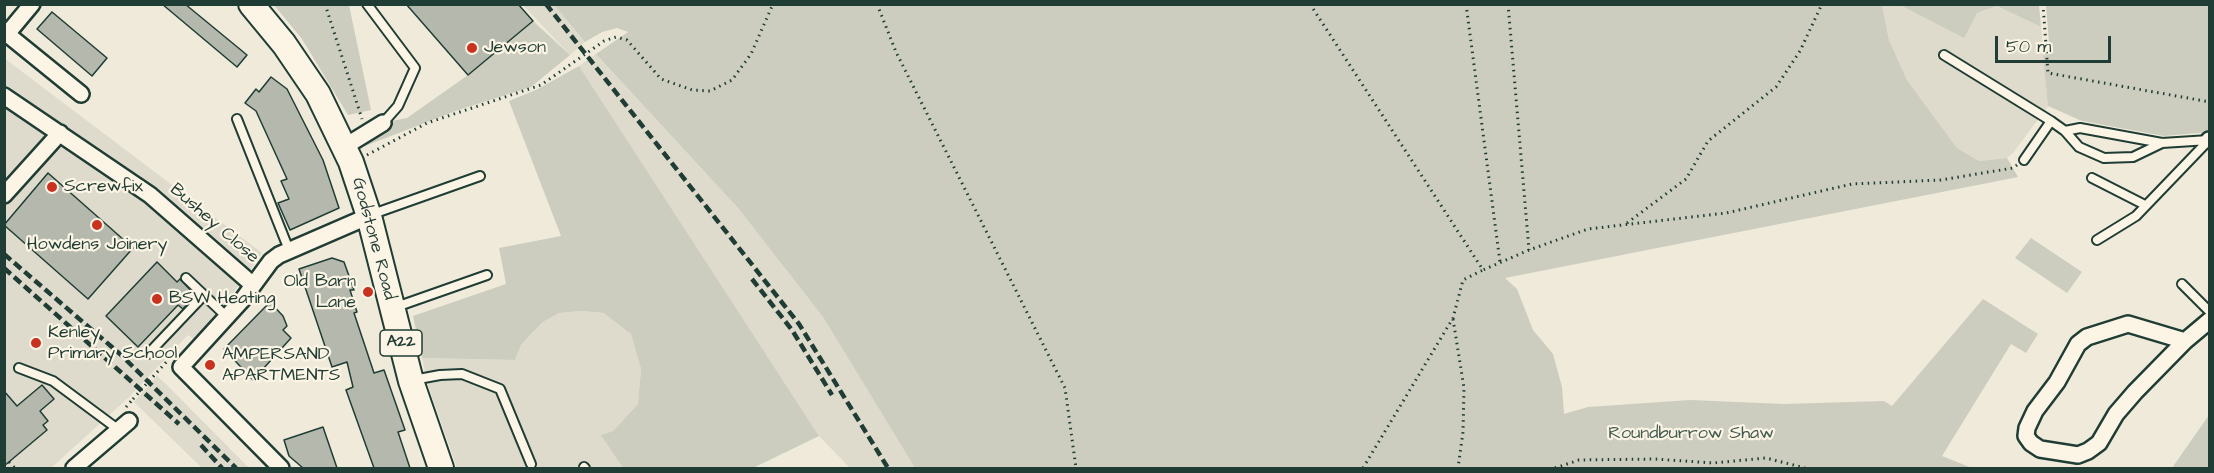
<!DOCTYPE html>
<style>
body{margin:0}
#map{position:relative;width:2214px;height:473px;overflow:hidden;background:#efeada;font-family:"Architects Daughter",sans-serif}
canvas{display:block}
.frame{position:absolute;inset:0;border:6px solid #1f3d34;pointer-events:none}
.scale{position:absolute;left:1995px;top:36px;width:116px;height:27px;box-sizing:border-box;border:3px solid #1f3d34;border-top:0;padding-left:8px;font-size:18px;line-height:21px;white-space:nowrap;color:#1f3d34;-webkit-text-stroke:4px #fcf5e5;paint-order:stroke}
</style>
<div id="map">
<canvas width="2214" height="473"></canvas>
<div class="frame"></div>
<div class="scale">50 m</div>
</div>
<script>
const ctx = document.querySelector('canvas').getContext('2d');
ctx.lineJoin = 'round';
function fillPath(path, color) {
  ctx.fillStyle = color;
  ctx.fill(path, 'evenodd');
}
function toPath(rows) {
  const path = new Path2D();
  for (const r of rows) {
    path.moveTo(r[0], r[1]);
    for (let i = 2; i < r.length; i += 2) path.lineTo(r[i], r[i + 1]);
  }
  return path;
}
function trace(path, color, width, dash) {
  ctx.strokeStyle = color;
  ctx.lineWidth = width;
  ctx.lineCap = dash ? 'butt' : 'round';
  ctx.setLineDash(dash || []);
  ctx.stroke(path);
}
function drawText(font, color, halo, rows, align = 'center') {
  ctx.font = font + ' "Architects Daughter",sans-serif';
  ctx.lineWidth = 4.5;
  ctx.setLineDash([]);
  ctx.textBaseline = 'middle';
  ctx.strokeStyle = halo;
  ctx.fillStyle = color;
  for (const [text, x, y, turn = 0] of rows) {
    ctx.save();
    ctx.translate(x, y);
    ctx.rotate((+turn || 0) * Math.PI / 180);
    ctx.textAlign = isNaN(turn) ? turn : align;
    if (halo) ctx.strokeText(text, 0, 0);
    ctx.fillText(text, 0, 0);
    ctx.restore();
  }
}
const built = toPath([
 [523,5,554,5,585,42,570,55],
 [1882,5,1900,5,1963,37,1977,13,1997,6,2041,27,2048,106,2013,153,2007,158,1979,161,1957,148,1907,80,1889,40],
 [596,54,738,208,823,317,915,468,850,468,819,436,579,66],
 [4,58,262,253,228,300,194,339,188,335,129,397,51,468,5,468],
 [581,311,604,313,620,323,631,334,641,369,638,404,613,431,602,435,623,468,457,468,428,385,422,358,515,360,521,345,543,322,559,313],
 [157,376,167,385,249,468,202,468,134,402]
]);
const green = toPath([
 [274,5,349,5,371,110,348,115,302,39],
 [554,5,1882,5,1889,40,1907,80,1957,148,1979,161,2007,158,2018,177,1505,278,1517,289,1533,330,1553,354,1562,387,1564,414,1588,407,1690,400,1784,404,1884,401,1892,406,1983,299,2038,334,2026,353,2011,344,1942,456,1972,468,915,468,823,317,738,208,596,54,628,32,617,28,602,32,585,42],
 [1900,5,2039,5,2041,27,1997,6,1977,13,1964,38],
 [2046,5,2209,5,2209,132,2164,136,2082,121,2048,106,2043,55,2050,54],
 [533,21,570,55,531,87,458,110,365,146,363,142,387,122,407,118,468,75],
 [579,66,819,436,753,468,623,468,601,435,613,431,638,404,641,369,631,334,604,313,581,311,559,313,543,322,532,333,521,345,515,360,422,358,413,316,506,284,499,248,561,236,509,101,538,89],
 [2031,238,2082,272,2067,293,2015,258],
 [2209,415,2209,468,2172,468]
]);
const building = toPath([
 [162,4,185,4,247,55,237,67,162,4],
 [406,4,518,4,533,21,468,75,406,4],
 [52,12,107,58,92,76,37,29,52,12],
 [271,77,287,89,323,160,339,208,290,230,278,203,289,199,281,181,287,179,256,111,245,103,256,89,259,92,271,77],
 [48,173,133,248,88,299,4,225,48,173],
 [332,258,344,262,354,290,350,290,357,312,354,313,374,373,384,370,405,430,398,432,410,468,374,468,346,390,353,387,347,362,332,367,299,269,332,258],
 [157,262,177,282,180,279,195,295,183,309,178,305,138,347,106,316,157,262],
 [270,302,283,316,287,326,283,330,291,338,253,380,224,349,270,302],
 [42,385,54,399,40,411,48,421,43,425,47,430,4,466,4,391,17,406,42,385],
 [323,427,337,468,303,468,289,456,284,440,323,427]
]);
const path = toPath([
 [325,4,362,119],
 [877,4,896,52,1065,388,1076,468],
 [1310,4,1483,270,1529,250,1588,229,1726,213,1852,184,1941,180,2013,168,2017,165],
 [1466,4,1500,262],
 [1508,4,1529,250],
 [2043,4,2048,73,2210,102],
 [367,155,427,123,541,85,604,41,616,37,627,40,661,79,692,90,710,91,732,80,751,54,773,4],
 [1627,223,1686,179,1708,141,1776,87,1800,51,1822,4],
 [1453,319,1464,388,1463,432,1458,468],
 [126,407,133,399],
 [9,462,15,468],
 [1363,468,1453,318,1463,280,1483,270],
 [1555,468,1579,460,1655,459,1713,463,1766,458,1805,468]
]);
const service = toPath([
 [367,4,415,68,398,106,383,123],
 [1944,55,2051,121,2065,131,2079,147,2104,158,2133,157,2162,143],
 [237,119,289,250],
 [2065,131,2080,128,2162,143,2209,140],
 [2024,160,2051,121],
 [2092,178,2145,205],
 [370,215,480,176],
 [2097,240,2136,216,2209,140],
 [186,278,227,317],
 [2182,284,2210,312],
 [396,307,487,275],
 [148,354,204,295],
 [19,368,53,381,119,430],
 [413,380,440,375,462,374,500,389,531,464],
 [584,467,585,468]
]);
const minor = toPath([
 [4,32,7,34,32,4],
 [7,34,81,94],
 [4,96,150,195,253,285],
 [2209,140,2210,140],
 [344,147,383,123],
 [4,195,60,133],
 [2185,341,2128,324,2087,337,2078,344,2057,382,2035,411,2027,428,2026,436,2031,443,2040,449,2078,455,2088,451,2099,443,2116,414,2135,392,2185,341,2210,320],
 [74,468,129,421],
 [281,468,181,367,243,299,271,261,279,255,369,216]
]);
const trunk = toPath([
 [251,4,284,44,318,94,351,162,369,216,411,381,441,468]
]);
const rail = toPath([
 [546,4,799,324,888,468],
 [4,254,120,354,236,468],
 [4,268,179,424],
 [752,279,792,330,832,395],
 [201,445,222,468]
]);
const pathBridge = toPath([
 [133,399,169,359]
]);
const markers = [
 [472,48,6,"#c8321e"],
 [52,187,6,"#c8321e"],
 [97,225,6,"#c8321e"],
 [368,292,6,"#c8321e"],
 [157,299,6,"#c8321e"],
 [36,343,6,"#c8321e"],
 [210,365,6,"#c8321e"]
];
const shields = [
 [401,343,42]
];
const shieldNames = [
 ["A22",401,343]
];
const poiNames = [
 ["Jewson",484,48],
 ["Screwfix",64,187],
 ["Howdens Joinery",97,245,"center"],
 ["Old Barn",356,282,"right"],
 ["Lane",356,303,"right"],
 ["BSW Heating",169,299],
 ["Kenley",48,333],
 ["Primary School",48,354],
 ["AMPERSAND",222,355],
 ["APARTMENTS",222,376]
];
const streetNames = [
 ["Bushey Close",214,224,41],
 ["Godstone Road",373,239,75]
];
const parkNames = [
 ["Roundburrow Shaw",1691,434]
];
fillPath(built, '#dedbcc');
fillPath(green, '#cccdbf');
fillPath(building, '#b5b9ad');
trace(building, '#1f3d34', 1.5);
trace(service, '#1f3d34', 12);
trace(minor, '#1f3d34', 20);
trace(trunk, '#1f3d34', 28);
trace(path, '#1f3d34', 3, [1.5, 4.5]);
trace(service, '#fcf5e5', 8);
trace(minor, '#fcf5e5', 15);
trace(trunk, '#fcf5e5', 24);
trace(rail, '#1f3d34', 4.5, [9, 4.5]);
trace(pathBridge, '#1f3d34', 3, [1.5, 4.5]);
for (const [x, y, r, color] of markers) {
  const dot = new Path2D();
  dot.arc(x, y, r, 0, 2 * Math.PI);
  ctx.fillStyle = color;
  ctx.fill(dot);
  trace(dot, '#fcf5e5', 2);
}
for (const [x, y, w] of shields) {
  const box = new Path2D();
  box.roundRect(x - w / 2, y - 13, w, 26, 4.5);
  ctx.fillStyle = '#fcf5e5';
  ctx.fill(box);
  trace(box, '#1f3d34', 1.5);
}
drawText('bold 16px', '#1f3d34', null, shieldNames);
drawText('18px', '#1f3d34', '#fcf5e5', poiNames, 'left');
drawText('18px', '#1f3d34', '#fcf5e5', streetNames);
drawText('18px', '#425a50', '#fcf5e5', parkNames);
</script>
